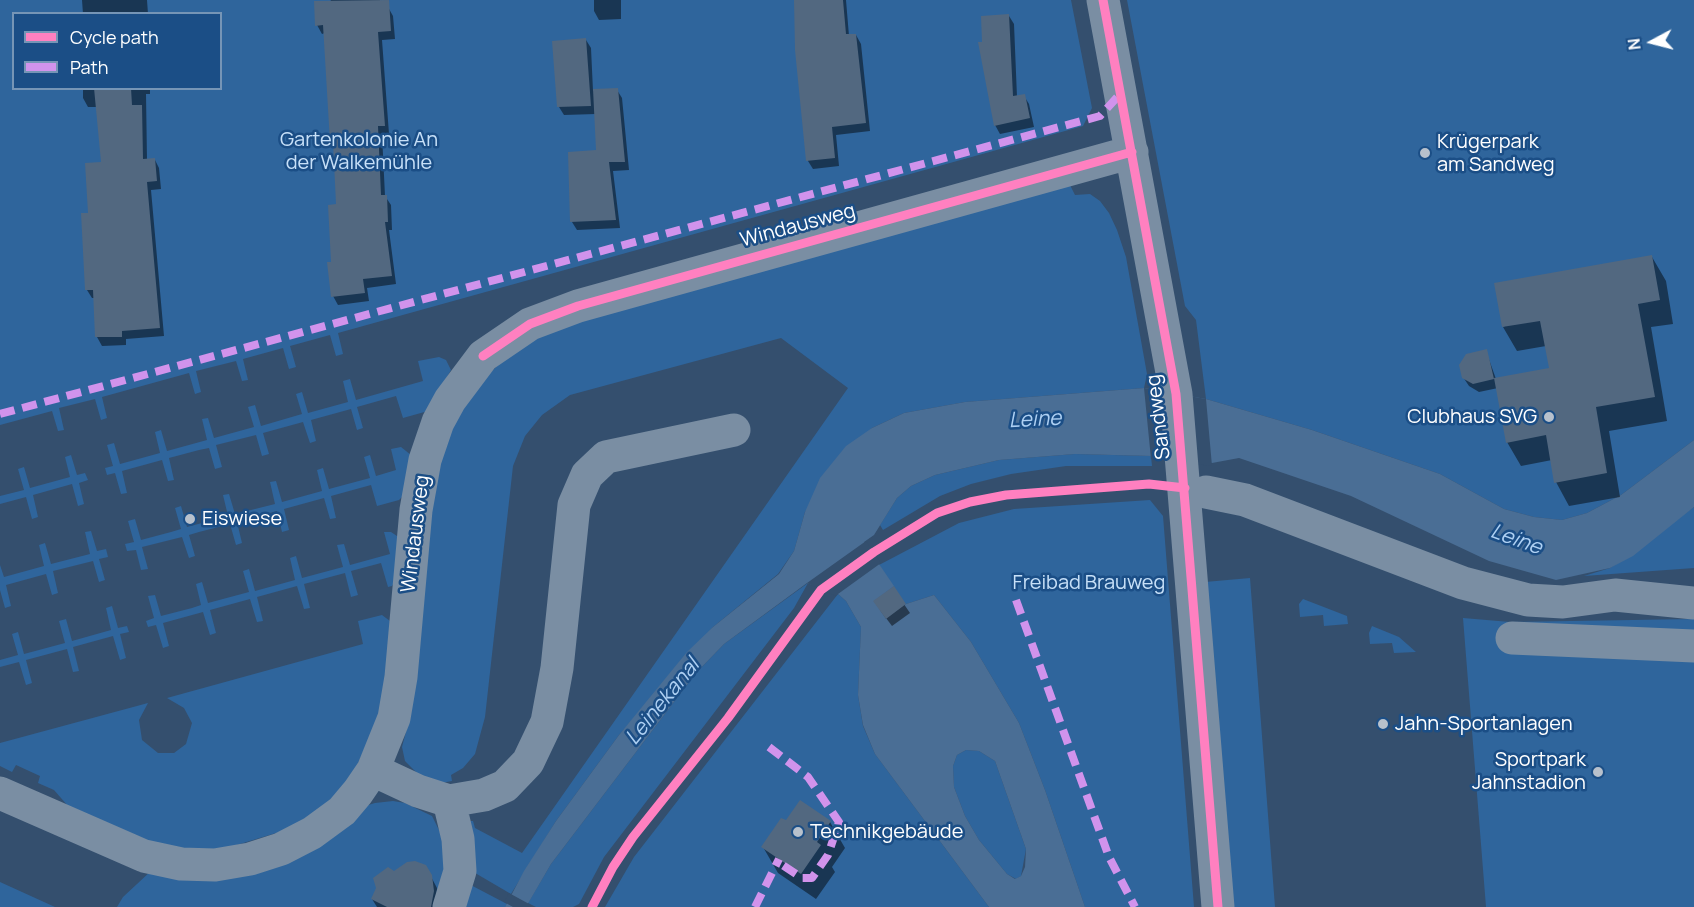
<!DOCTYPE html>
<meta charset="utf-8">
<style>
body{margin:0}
#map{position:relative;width:1694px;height:907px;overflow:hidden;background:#344f6e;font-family:Manrope,sans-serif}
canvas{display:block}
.legend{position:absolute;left:12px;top:12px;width:210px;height:78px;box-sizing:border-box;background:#1b4e86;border:2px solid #7695b6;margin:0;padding:8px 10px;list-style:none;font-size:18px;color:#fff}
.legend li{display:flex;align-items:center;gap:12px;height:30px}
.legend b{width:30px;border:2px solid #7695b6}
.north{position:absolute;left:1622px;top:12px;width:60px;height:60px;-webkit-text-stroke:4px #1b4e86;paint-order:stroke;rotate:263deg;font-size:16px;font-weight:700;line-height:24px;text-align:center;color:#fff}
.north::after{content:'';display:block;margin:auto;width:21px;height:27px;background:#fff;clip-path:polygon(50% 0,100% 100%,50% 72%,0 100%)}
</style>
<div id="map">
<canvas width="1694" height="907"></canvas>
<ul class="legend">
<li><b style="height:8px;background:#ff80c0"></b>Cycle path</li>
<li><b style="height:8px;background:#d193ec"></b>Path</li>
</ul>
<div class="north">N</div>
</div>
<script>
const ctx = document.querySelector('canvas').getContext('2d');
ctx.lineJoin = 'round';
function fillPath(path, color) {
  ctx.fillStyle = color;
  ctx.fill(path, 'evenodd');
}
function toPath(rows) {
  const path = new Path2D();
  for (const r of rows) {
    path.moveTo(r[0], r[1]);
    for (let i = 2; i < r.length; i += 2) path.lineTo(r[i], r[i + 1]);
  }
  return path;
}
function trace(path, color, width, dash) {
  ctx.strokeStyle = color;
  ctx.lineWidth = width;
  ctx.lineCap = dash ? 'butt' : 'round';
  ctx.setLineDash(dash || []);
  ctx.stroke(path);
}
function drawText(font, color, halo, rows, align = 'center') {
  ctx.font = font + ' Manrope,sans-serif';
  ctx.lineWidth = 5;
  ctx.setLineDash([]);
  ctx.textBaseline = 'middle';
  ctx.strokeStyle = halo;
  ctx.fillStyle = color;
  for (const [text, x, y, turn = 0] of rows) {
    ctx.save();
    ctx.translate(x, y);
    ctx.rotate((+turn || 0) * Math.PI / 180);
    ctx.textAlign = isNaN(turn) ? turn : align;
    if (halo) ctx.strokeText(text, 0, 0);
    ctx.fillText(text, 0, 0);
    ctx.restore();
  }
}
const green = toPath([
 [0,0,1071,0,1092,108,1083,126,338,333,343,354,336,356,330,335,290,346,296,367,289,369,283,348,243,359,248,380,242,381,236,361,196,371,201,392,195,394,189,373,102,397,107,418,101,420,95,399,59,408,64,430,58,431,52,411,0,425],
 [14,14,220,14,220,88,14,88],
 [1127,0,1694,0,1694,440,1621,495,1587,513,1562,520,1534,517,1504,509,1440,474,1312,430,1206,399,1196,320,1185,306],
 [1070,185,1075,195,1090,194,1100,201,1109,213,1117,230,1126,257,1147,374,1144,388,965,402,904,413,872,428,805,512,794,551,778,574,713,627,619,735,556,821,511,894,470,870,464,821,473,821,475,828,522,853,848,388,781,338,570,395,542,415,525,436,513,466,485,717,475,754,463,768,451,775,452,781,441,783,420,776,405,761,402,747,411,713,432,496,449,431,478,385,499,364,535,337,561,325],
 [439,357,446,360,451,370,428,411,403,418,396,396,357,407,363,428,357,430,351,409,311,420,316,441,310,443,303,422,263,433,269,454,262,456,256,435,216,445,222,467,215,469,209,448,199,450,169,458,174,480,168,481,162,460,122,471,127,493,121,494,115,473,107,475,105,468,113,466,107,445,114,443,120,464,160,453,155,432,161,430,167,451,207,440,202,419,208,418,214,438,254,427,248,407,255,405,261,426,302,414,296,394,302,392,308,413,348,402,343,381,350,379,356,400,423,381,418,361],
 [401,447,411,455,403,496,399,500,377,506,371,485,331,496,336,518,330,519,324,498,284,509,289,530,282,532,277,511,237,522,242,543,236,545,230,524,199,532,189,535,195,556,189,558,182,537,142,547,148,569,141,570,136,550,127,551,125,544,134,542,128,521,135,519,141,540,171,532,181,529,175,508,181,506,187,527,228,516,223,495,229,494,235,514,275,504,270,482,276,481,282,502,322,491,317,470,323,468,329,489,370,478,364,457,370,455,376,476,396,470,391,449],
 [1075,454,1151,456,1152,466,1066,466,1011,474,971,484,940,496,883,530,880,525,897,498,911,486,935,475,999,460],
 [71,455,77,475,85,473,88,480,79,483,84,504,78,506,72,484,33,495,38,517,32,519,26,497,0,504,0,496,24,490,18,469,24,467,30,488,70,477,65,457],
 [1150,500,1163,516,1194,907,1085,907,1045,790,1019,723,971,642,934,595,906,604,886,619,873,601,893,586,879,565,959,523,1014,509],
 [1694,507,1694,568,1584,576,1610,568],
 [91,531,97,551,106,549,108,557,99,559,105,580,99,582,93,561,53,571,58,593,52,595,46,574,6,585,11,606,5,608,0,590,0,565,4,577,44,566,39,545,45,543,51,564,90,554,85,532],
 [384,532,391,532,400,538,397,577,392,586,388,587,381,563,351,571,358,595,351,597,345,573,304,584,310,608,304,609,297,586,257,597,263,621,257,622,250,599,210,610,216,633,210,635,203,612,163,623,169,646,163,648,156,625,148,627,146,621,154,618,148,596,155,595,161,616,192,608,201,605,196,584,202,582,208,603,249,592,243,571,249,569,255,591,295,580,290,558,296,556,302,578,343,567,337,545,344,544,350,565,390,554],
 [1250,578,1275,907,1230,907,1205,582],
 [808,583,794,608,604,857,579,904,573,907,536,907,528,903,551,864,696,673,724,644],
 [838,594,846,601,861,627,858,695,863,726,875,754,989,907,605,907,634,857],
 [1303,599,1347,616,1348,624,1324,626,1323,615,1300,617,1299,604],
 [112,606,118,628,127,626,129,632,120,634,126,658,120,660,113,636,73,647,79,671,73,672,67,649,26,660,32,683,26,685,19,662,0,667,0,660,18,655,12,634,18,632,24,654,65,643,59,621,66,619,72,641,111,630,106,608],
 [382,615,390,621,385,703,352,777,322,809,273,837,215,850,186,849,151,842,68,806,54,790,38,783,40,776,16,765,12,772,0,766,0,743,148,703,139,720,142,740,158,753,174,753,186,744,192,723,184,708,167,698,363,644,358,621],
 [1463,618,1510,622,1694,619,1694,907,1486,907],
 [1372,626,1399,637,1416,652,1394,653,1392,643,1370,644,1369,633],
 [966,750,979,751,995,761,1026,849,1021,876,1016,879,1007,874,979,840,965,816,954,787,953,766,957,755],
 [393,801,405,803,432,816,465,882,507,904,505,907,117,907,123,897,151,871,375,803],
 [0,882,55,907,0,907]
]);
const water = toPath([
 [1144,388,1206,399,1312,430,1440,474,1504,509,1534,517,1562,520,1587,513,1621,495,1694,440,1694,507,1633,556,1610,568,1556,580,1489,561,1351,496,1239,458,1212,463,1151,456,1075,454,999,460,935,475,911,486,897,498,874,535,864,542,894,586,874,601,886,619,906,604,934,595,971,642,1019,723,1045,790,1085,907,989,907,875,754,863,725,858,695,861,627,846,601,838,594,807,583,724,644,696,673,551,864,526,907,505,907,524,871,556,821,619,735,687,652,713,627,779,574,794,551,805,512,820,478,846,446,872,428,904,413,965,402],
 [966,750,979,751,995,761,1026,849,1025,867,1021,876,1015,879,1007,874,979,840,965,816,954,787,953,766,957,755]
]);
const pier = toPath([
 [1144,388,1206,399,1212,466,1151,459],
 [866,541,881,563,838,594,836,596,807,583],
 [509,893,531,905,530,907,513,907,504,902]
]);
const shadow = toPath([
 [82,0,147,0,148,14,83,14],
 [331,0,380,0,380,8,388,7,393,16,395,39,382,40,389,134,382,134,385,196,391,205,392,230,389,230,396,284,367,288,369,301,338,305,333,296,338,206,335,147,331,141,325,33,322,34,317,25],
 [594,0,621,0,621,19,599,20,594,11],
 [795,0,846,0,849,36,856,35,861,44,870,131,836,135,839,166,813,169,808,161],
 [1009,16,1014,24,1017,97,1024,96,1029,104,1034,127,1000,134,995,125,984,44],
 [586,40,591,48,593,91,617,90,622,98,629,170,613,171,620,228,577,230,572,222,598,151,596,114,564,115,559,107],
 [83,88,150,88,150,94,146,94,147,160,155,160,159,168,161,189,151,190,164,336,126,339,126,345,102,346,97,337,95,298,92,298,87,290,89,214,103,164,97,107,88,107,83,98],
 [1652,257,1666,281,1673,324,1651,327,1667,421,1609,431,1620,497,1569,506,1556,482,1552,460,1521,466,1507,442,1498,388,1479,392,1469,386,1463,377,1486,351,1496,379,1551,370,1546,346,1517,351,1503,327],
 [893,588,910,613,892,626,880,610],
 [830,822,845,848,832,867,835,872,816,899,778,873,763,847,786,823],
 [427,869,437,888,436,907,377,907,372,899,394,872]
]);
const building = toPath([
 [389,0,391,31,378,32,385,126,378,126,381,195,387,195,388,222,385,222,392,276,363,279,365,293,331,297,327,262,331,262,328,205,336,204,333,142,330,142,323,25,315,26,314,1],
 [794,0,843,0,846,34,856,34,866,123,832,127,835,158,806,161,795,50],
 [1009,14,1013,96,1025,94,1030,118,994,126,978,42,982,42,981,16],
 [586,38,591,106,557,107,552,41],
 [94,88,131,88,132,105,142,105,143,159,155,158,157,181,147,182,160,328,122,331,122,337,95,337,93,290,85,290,81,213,88,213,85,163,101,162],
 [618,88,625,162,609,162,616,220,570,222,568,152,596,150,593,89],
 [1652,255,1660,300,1638,304,1655,397,1596,407,1607,473,1554,483,1546,435,1506,443,1494,378,1549,368,1540,321,1502,327,1494,283],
 [1487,349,1494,379,1473,384,1462,378,1459,365,1466,354],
 [894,586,906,604,886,619,873,601],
 [800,800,831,821,817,842,821,845,801,874,761,847,781,818,786,820],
 [415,861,426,865,432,875,434,891,431,907,387,907,371,899,376,888,373,878,388,867,394,871,407,862]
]);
const minor = toPath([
 [1103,0,1176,394,1218,907],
 [1206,492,1245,500,1463,583,1528,600,1563,602,1615,595,1694,603],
 [1512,638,1694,646],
 [373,770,418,791,449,801,484,795,505,786,528,762,547,722,557,668,574,505,587,475,606,457,734,430],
 [0,793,144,856,181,864,215,865,250,859,281,849,312,833,342,811,358,792,373,770,394,718,401,677,416,510,425,460,438,422,450,400,483,356,530,324,578,306,1132,152],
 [449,907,460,871,458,839,449,801]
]);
const quiet = toPath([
 [0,414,1100,116,1121,93],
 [1016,600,1109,857,1135,907],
 [769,747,808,777,839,822,828,855,812,878,802,878,778,862],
 [755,907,779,859]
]);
const cycleway = toPath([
 [1103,0,1176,394,1218,907],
 [483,356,530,324,578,306,1132,152],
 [592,907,613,867,633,837,728,718,821,590,874,552,937,513,970,502,1006,495,1149,484,1185,488]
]);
const markers = [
 [1425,153,6,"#b8c1cc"],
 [1549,417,6,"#b8c1cc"],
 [190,519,6,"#b8c1cc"],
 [1383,724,6,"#b8c1cc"],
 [1598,772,6,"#b8c1cc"],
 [798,832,6,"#b8c1cc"]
];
const parkNames = [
 ["Gartenkolonie An",359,140],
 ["der Walkemühle",359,163],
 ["Freibad Brauweg",1089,583]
];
const poiNames = [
 ["Krügerpark",1437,142],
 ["am Sandweg",1437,165],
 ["Clubhaus SVG",1537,417,"right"],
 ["Eiswiese",202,519],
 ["Jahn-Sportanlagen",1395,724],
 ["Sportpark",1586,760,"right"],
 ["Jahnstadion",1586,783,"right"],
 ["Technikgebäude",810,832]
];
const streetNames = [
 ["Windausweg",798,226,-15],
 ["Sandweg",1159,417,-97],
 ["Windausweg",416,534,-83]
];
const waterNames = [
 ["Leine",1035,420,-3],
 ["Leine",1516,540,20],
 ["Leinekanal",663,702,-51]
];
fillPath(green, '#2f659c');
fillPath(water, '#4a6e95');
fillPath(pier, '#344f6e');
fillPath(shadow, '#0007');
fillPath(building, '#526880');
trace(minor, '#7a8ea3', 33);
trace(quiet, '#d193ec', 8, [15, 8]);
trace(cycleway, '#ff80c0', 9);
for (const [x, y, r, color] of markers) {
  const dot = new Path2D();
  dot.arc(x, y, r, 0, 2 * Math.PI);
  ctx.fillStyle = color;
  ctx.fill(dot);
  trace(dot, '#1b4e86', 2);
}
drawText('20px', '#c7e0f8', '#1b4e86', parkNames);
drawText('20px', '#fff', '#1b4e86', poiNames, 'left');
drawText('20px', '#fff', '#1b4e86', streetNames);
drawText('italic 21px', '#aed0f3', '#1b4e86', waterNames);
</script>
